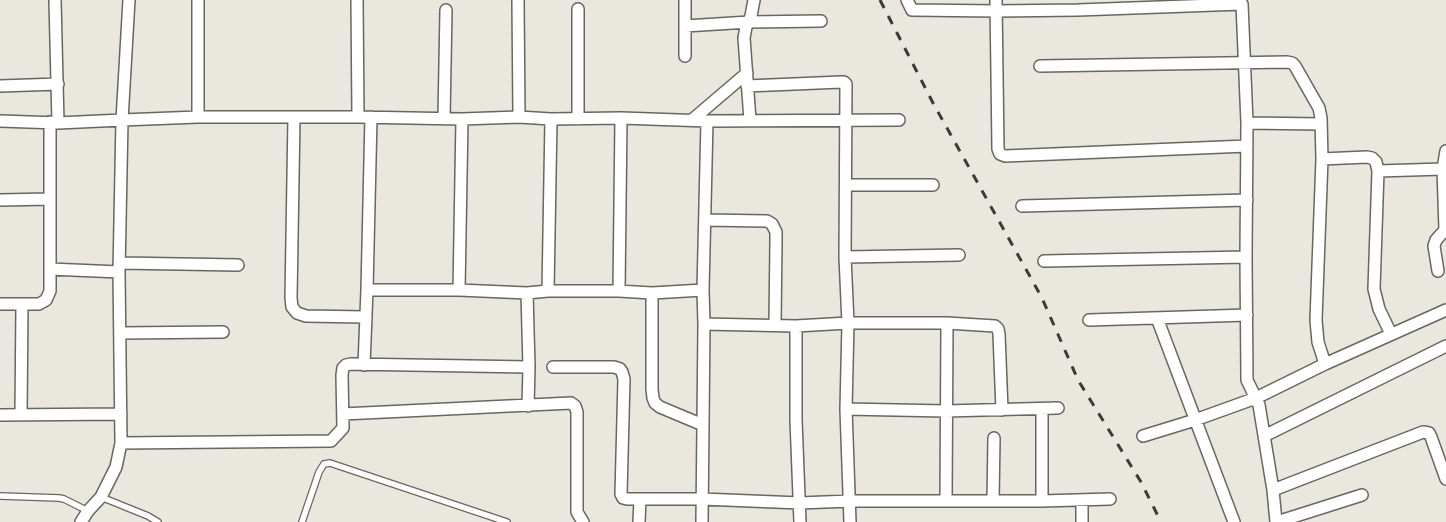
<!DOCTYPE html>
<style>
body{margin:0}
canvas{display:block;background:#eae7df}
</style>
<canvas width="1446" height="522"></canvas>
<script>
const ctx = document.querySelector('canvas').getContext('2d');
ctx.lineJoin = 'round';
function toPath(rows) {
  const path = new Path2D();
  for (const r of rows) {
    path.moveTo(r[0], r[1]);
    for (let i = 2; i < r.length; i += 2) path.lineTo(r[i], r[i + 1]);
  }
  return path;
}
function trace(path, color, width, dash) {
  ctx.strokeStyle = color;
  ctx.lineWidth = width;
  ctx.lineCap = dash ? 'butt' : 'round';
  ctx.setLineDash(dash || []);
  ctx.stroke(path);
}
const lane = toPath([
 [0,496,59,498,64,499,88,511],
 [101,497,148,516,158,522],
 [302,522,319,472,324,464,330,463,507,522]
]);
const street = toPath([
 [55,0,58,123],
 [357,0,358,117],
 [518,0,519,117],
 [685,0,685,56],
 [907,0,912,10,997,11,1078,10,1242,4,1247,123,1246,257,1247,380,1259,405,1273,490,1276,522],
 [996,0,998,149,1000,154,1005,156,1247,146],
 [685,26,749,22,821,21],
 [1040,66,1287,62,1292,63,1295,66,1319,108,1321,118,1322,159,1316,320,1318,342,1325,364],
 [0,86,58,84],
 [747,86,841,82,844,82,846,84,845,257,848,323,846,409,850,522],
 [198,117,198,0],
 [294,117,291,298,292,307,297,313,306,316,365,317],
 [444,118,446,10],
 [578,119,578,9],
 [692,120,747,73],
 [750,120,744,38,746,27,751,16,754,0],
 [0,121,58,123,122,120,129,0],
 [1247,123,1321,124],
 [1322,159,1367,157,1372,158,1376,162,1378,171,1374,289,1379,309,1391,334],
 [1378,171,1443,169],
 [846,185,933,185],
 [0,200,50,199],
 [1022,206,1247,200],
 [705,220,767,221,772,224,776,232,776,240,775,325],
 [845,257,959,255],
 [1044,261,1246,257],
 [121,263,238,265],
 [50,269,119,272],
 [1438,271,1434,246,1436,240,1445,230,1443,169,1446,151],
 [367,290,459,290,527,293],
 [459,290,462,119],
 [548,291,551,119],
 [619,291,621,118],
 [652,293,652,389,653,398,655,403,660,407,703,425],
 [0,304,39,304,46,300,50,291,50,122],
 [1157,318,1234,522],
 [1089,320,1247,315],
 [704,324,796,326,848,323,947,323,995,326,998,329,999,334,1002,410],
 [796,326,796,420,800,522],
 [121,333,223,332],
 [364,365,367,290,371,117],
 [553,367,614,367,620,369,622,372,624,379,621,494,623,498,627,499,640,499],
 [528,406,529,367,527,293,548,291,619,291,652,293,703,290],
 [846,409,946,411,1058,408],
 [21,414,22,304],
 [343,414,571,403,575,406,577,412,577,512,583,522],
 [0,415,121,414],
 [1143,436,1195,420,1256,398,1325,364,1446,310],
 [1264,436,1446,346],
 [121,443,331,441,343,428,342,375,343,368,346,365,351,364,529,367],
 [1273,490,1423,432,1429,433,1431,437,1446,479],
 [1082,500,1082,522],
 [946,501,947,323],
 [993,501,994,438],
 [1042,501,1042,409],
 [81,522,88,511,101,497,116,467,121,443,119,272,122,120,198,117,358,117,462,119,519,117,551,119,621,118,707,121,899,120],
 [639,522,640,499,702,499,800,503,850,501,1042,501,1110,499],
 [702,522,704,324,703,290,707,121],
 [1277,522,1362,495]
]);
const rail = toPath([
 [880,0,933,103,1042,298,1078,380,1141,482,1161,522]
]);
trace(lane, '#69665f', 8);
trace(street, '#69665f', 14);
trace(lane, '#fff', 5.5);
trace(street, '#fff', 11);
trace(rail, '#3c3b37', 3, [9, 9]);
</script>
